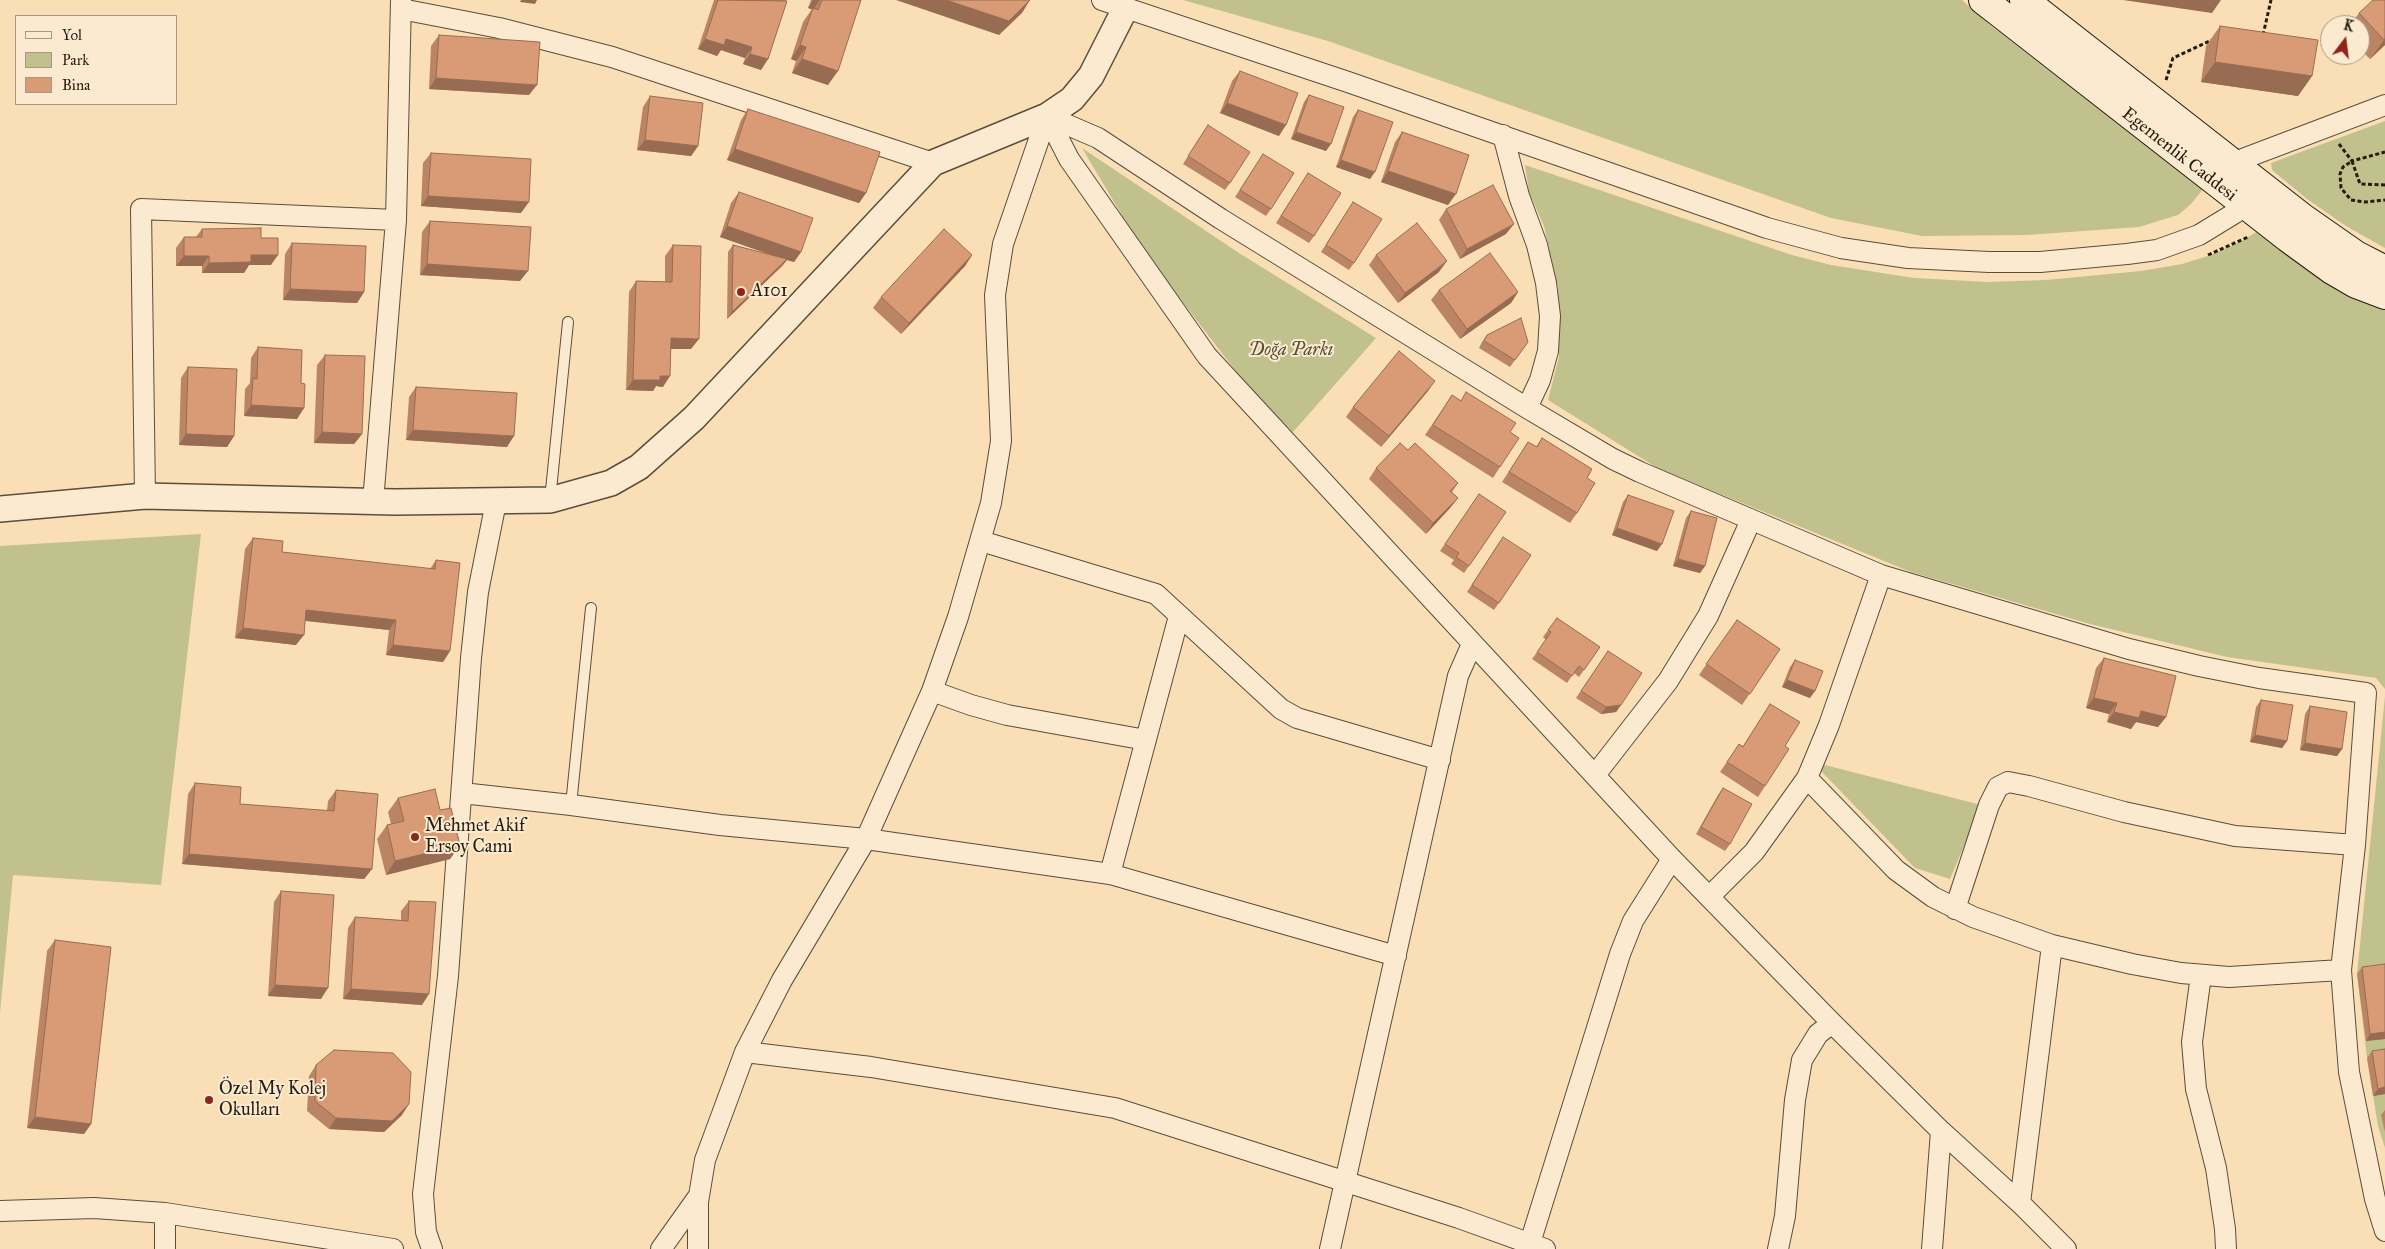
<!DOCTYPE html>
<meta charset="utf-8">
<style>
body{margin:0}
#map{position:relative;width:2385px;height:1249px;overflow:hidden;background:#fadfb6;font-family:"IM FELL Great Primer",serif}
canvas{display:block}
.legend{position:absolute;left:15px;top:15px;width:162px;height:90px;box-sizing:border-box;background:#fcead0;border:1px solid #a69883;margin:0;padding:6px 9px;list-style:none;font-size:15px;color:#251c10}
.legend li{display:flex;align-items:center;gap:10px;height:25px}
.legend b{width:25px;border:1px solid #a69883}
.north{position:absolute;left:2320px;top:15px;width:50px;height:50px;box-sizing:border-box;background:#fcead0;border:1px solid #a69883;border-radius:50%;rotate:15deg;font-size:14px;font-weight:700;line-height:20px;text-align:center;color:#251c10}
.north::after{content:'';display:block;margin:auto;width:18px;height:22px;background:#8f2418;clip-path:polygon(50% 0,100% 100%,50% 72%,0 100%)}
</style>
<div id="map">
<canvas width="2385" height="1249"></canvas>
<ul class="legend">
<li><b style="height:6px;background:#fcead0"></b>Yol</li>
<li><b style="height:14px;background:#c0c18c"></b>Park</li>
<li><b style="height:14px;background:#d99b76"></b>Bina</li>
</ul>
<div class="north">K</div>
</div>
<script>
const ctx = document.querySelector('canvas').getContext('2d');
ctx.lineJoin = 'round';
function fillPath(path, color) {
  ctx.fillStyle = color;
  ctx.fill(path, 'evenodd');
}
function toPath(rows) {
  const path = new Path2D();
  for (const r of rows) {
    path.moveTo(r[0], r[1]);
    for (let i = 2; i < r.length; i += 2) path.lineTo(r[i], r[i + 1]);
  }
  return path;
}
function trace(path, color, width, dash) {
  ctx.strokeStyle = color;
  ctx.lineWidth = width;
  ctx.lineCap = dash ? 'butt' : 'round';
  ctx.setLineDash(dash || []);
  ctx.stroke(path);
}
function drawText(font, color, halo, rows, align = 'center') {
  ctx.font = font + ' "IM FELL Great Primer",serif';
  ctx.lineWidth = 4;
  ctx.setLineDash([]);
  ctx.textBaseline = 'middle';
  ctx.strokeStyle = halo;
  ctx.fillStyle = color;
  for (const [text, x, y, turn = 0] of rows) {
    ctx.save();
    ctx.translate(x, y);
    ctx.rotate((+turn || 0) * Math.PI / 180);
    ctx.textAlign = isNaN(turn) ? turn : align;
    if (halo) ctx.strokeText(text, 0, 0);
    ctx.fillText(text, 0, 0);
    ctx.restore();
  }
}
const green = toPath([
 [1183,0,1962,0,1991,26,2203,189,2191,204,2178,215,2139,227,2027,235,1922,236,1831,218,1328,41],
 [2385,121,2385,248,2346,226,2307,199,2272,170,2271,163],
 [1082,148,1239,253,1376,338,1293,432,1251,391,1142,249],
 [1525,165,1792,255,1831,265,1914,278,1988,282,2046,280,2141,271,2182,264,2208,256,2240,242,2258,231,2353,297,2385,309,2385,689,2376,678,2227,657,2090,624,1911,572,1659,469,1548,400,1559,357,1558,289,1544,226,1529,192],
 [201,534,161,885,13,875,0,1013,0,546],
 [2385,696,2385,1148,2378,1126,2367,1058,2357,974],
 [1821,764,1981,805,1950,879,1915,868,1820,770]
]);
const path = toPath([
 [2263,35,2271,0],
 [2166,80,2173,58,2212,40],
 [2339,144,2352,161,2385,152],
 [2385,185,2360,184,2352,161,2343,167,2340,174,2341,188,2351,200,2365,202,2385,200],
 [2208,255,2248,237]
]);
const service = toPath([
 [550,500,568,322],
 [571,805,591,608]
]);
const minor = toPath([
 [1102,0,1348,82,1767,228,1841,248,1908,258,1989,262,2040,262,2127,254,2157,250,2199,235,2235,213,2253,194],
 [401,9,499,28,612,57,933,163],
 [1047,116,1098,138,1221,219,1527,408,1613,459,1640,472,1881,575,2129,649,2199,666,2259,678,2366,693,2355,845,2341,970,2349,1072,2375,1199,2385,1231],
 [1047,116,1069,159,1207,356,1672,859,1832,1023,1941,1131,2020,1203,2066,1249],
 [1503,135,1519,196,1537,245,1546,283,1550,316,1548,351,1540,380,1527,408],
 [2232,163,2385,105],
 [145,496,141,209,396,220],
 [373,502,396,220,401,0],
 [981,541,1156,594,1281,709,1297,718,1440,760],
 [932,691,971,705,1007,715,1146,740],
 [1595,775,1668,681,1708,616,1751,520],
 [1807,778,1896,870,1933,897,1973,917,2052,945,2132,964,2181,973,2229,977,2341,970],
 [462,793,571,805,720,825,866,839,1110,874,1396,956],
 [1110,874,1179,616],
 [1709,897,1754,852,1807,778,1829,725,1881,575],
 [1955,909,1989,805,1998,787,2008,782,2029,786,2124,812,2235,836,2355,845],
 [2201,975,2192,1042,2196,1089,2216,1168,2225,1229,2226,1249],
 [745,1052,871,1067,1115,1108,1459,1218,1545,1249],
 [2020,1203,2052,945],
 [0,1211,94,1208,165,1213,393,1249],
 [1530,1243,1620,954,1633,921,1672,859],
 [165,1249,165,1213],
 [432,1249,426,1232,423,1194,448,976,471,658,478,592,496,502],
 [661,1249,698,1197],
 [698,1249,698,1202,705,1160,745,1052,782,980,866,839,932,691,958,617,991,503,1001,441,995,295,1003,244,1047,116],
 [1330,1249,1458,676,1472,644],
 [1778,1249,1785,1216,1795,1100,1802,1060,1818,1034,1832,1023],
 [1932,1249,1941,1131]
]);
const tertiary = toPath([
 [0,509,145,496,395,502,550,500,611,483,639,467,694,418,933,163,1047,116,1072,99,1091,76,1125,9]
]);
const secondary = toPath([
 [1983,0,2288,238,2332,270,2356,284,2385,295],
 [2024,0,2303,218,2356,255,2385,270]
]);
const wall = toPath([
 [714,0,786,0,768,59,761,70,743,64,745,58,721,50,717,56,698,49],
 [811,0,861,0,828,85,792,73,796,61,791,59,803,22,812,9,808,8],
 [2385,0,2385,45,2370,59,2360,49,2360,25,2350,25,2359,13],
 [2220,26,2312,76,2298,96,2201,82,2206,46],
 [439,35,529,95,429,89,431,46],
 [1240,71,1279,136,1220,113,1232,81],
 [1309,95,1326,151,1291,139,1304,102],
 [650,96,698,146,691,156,637,150,643,107],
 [748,109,866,193,859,203,727,160,741,120],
 [1358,110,1370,179,1336,167,1353,117],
 [1208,125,1230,183,1225,190,1183,164],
 [1402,132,1448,205,1381,182,1395,142],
 [431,153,521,213,421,206,423,163],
 [1263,154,1271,209,1266,216,1235,197],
 [1308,173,1314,236,1309,243,1276,223],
 [739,192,801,252,794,262,787,260,782,266,727,319,728,252,733,245,774,256,720,237,731,203],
 [1353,202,1354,263,1349,270,1321,252],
 [1446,209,1506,234,1460,259,1439,220],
 [430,221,520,281,420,275,422,232],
 [202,229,261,238,271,265,249,265,244,273,202,273,202,266,176,266,176,248,184,237,196,237],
 [292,243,364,292,357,303,283,300,285,254],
 [673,245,691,349,671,349,663,387,656,386,653,391,626,390,629,292,636,281,665,282,665,256],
 [972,255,965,266,901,334,873,308,881,297],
 [1376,255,1439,272,1398,303,1369,265],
 [1439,290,1518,292,1511,303,1460,339,1431,300],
 [1487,335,1528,342,1510,367,1479,348,1482,342],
 [258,347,301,383,304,408,297,419,244,416,245,389,250,383,251,358],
 [325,355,362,434,354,444,314,443,317,365],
 [188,367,234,436,227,447,179,445,181,378],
 [416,387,507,447,406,440,409,397],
 [1428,391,1381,447,1346,417,1353,407],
 [1452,395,1510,432,1500,467,1493,478,1425,435],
 [1542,438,1587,478,1577,513,1570,523,1502,482,1528,442,1536,447],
 [1408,450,1458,483,1452,492,1458,498,1450,508,1426,534,1369,479,1376,468],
 [1479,494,1506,512,1464,573,1451,564,1454,560,1440,551],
 [1628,495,1657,551,1612,535,1623,502],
 [1691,511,1705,566,1700,573,1673,566,1686,518],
 [253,538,282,552,430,569,436,560,450,651,443,662,386,655,389,630,305,621,296,645,235,638,245,549],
 [1498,544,1531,555,1494,610,1467,592],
 [1557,618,1600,647,1579,677,1574,673,1567,683,1532,659,1546,640,1543,637],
 [1737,620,1780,649,1742,705,1699,675],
 [1608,651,1621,705,1616,712,1601,714,1576,698],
 [2104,658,2166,717,2158,727,2136,722,2131,729,2107,722,2109,714,2086,708,2096,668],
 [1795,660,1810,698,1782,687,1790,667],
 [2261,700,2287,741,2282,748,2250,742,2256,707],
 [1770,704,1785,746,1765,786,1758,797,1720,772,1739,744,1743,746],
 [2310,706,2342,749,2337,756,2300,750,2305,714],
 [195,783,240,804,327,811,328,801,336,790,372,869,364,879,182,864,188,794],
 [1723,788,1730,844,1725,851,1696,834,1718,795],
 [398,798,440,810,460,845,450,859,386,875,377,839,387,825,391,824,388,812],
 [281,891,321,999,268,996,274,902],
 [409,901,422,1005,343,999,348,928,355,917,401,920,401,911],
 [55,940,91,1124,84,1134,27,1128,47,951],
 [2362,967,2385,1039,2366,1041,2357,974],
 [2385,1049,2385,1094,2373,1096,2367,1058,2372,1051],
 [316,1065,402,1115,384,1132,329,1129,307,1111,309,1076],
 [2385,1110,2385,1132,2381,1115]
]);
const shadedWall = toPath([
 [521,0,537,0,535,4,520,2],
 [813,0,820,0,813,10,808,8],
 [896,0,1030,0,1022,13,999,35],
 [2123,0,2221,0,2212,13],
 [2385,38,2385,45,2370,59,2384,40],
 [705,39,726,39,752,47,745,58,721,50,717,56,698,49],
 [800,45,806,47,796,61,791,59],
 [750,54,768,59,761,70,743,64],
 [802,59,838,71,828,85,792,73],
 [2215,62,2312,76,2298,96,2201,82],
 [436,78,537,85,529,95,429,89],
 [1227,103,1286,125,1279,136,1220,113],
 [1296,132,1331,144,1326,151,1291,139],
 [645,140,698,146,691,156,637,150],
 [735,149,866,193,859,203,727,160],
 [1341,160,1375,172,1370,179,1336,167],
 [1388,171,1456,194,1448,205,1381,182],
 [428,196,529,202,521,213,421,206],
 [1514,224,1506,234,1460,259,1467,249],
 [727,226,801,252,794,262,787,260,782,266,727,319,732,312,786,260,720,237],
 [251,255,278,255,271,265,249,265,244,273,202,273,209,263],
 [972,255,965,266,901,334,909,323],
 [184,256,209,256,202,266,176,266],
 [1447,261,1439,272,1398,303,1405,293],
 [427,264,528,271,520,281,420,275],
 [290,289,364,292,357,303,283,300],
 [1518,292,1511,303,1460,339,1467,329],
 [671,338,699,339,691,349,664,349],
 [660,376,670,376,663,387,656,386,653,391,626,390,633,380],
 [1435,381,1428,391,1381,447,1389,436],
 [251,405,304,408,297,419,244,416],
 [413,430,514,436,507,447,406,440],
 [322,432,362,434,354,444,314,443],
 [186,434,234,436,227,447,179,445],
 [1458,498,1450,508,1426,534,1433,523],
 [1617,528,1662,544,1657,551,1612,535],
 [1678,559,1705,566,1700,573,1673,566],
 [306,610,396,620,389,630,299,620],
 [243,628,304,635,296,645,235,638],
 [393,645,450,651,443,662,386,655],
 [1787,680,1815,691,1810,698,1782,687],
 [2094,698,2117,703,2109,714,2086,708],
 [1621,705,1616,712,1601,714,1606,707],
 [2141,711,2166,717,2158,727,2136,722,2131,729,2107,722,2114,712],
 [2255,735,2287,741,2282,748,2250,742],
 [2305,743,2342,749,2337,756,2300,750],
 [460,845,450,859,386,875,395,861],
 [189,854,372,869,364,879,182,864],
 [275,985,328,988,321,999,268,996],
 [351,989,429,994,422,1005,343,999],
 [2385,1032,2385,1039,2366,1041,2370,1034],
 [2385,1087,2385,1094,2373,1096,2378,1089],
 [409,1104,402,1115,384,1132,329,1129,336,1118],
 [35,1117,91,1124,84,1134,27,1128]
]);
const building = toPath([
 [718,0,787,1,768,59,750,54,752,47,726,39,724,45,705,39,718,0],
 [822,0,861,0,838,71,802,59,806,47,800,45,813,8,818,10,822,0],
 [946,0,1030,0,1009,21,946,0],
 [2373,0,2385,0,2385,38,2384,40,2359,13,2373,0],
 [2220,26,2318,40,2312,76,2215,62,2220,26],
 [439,35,540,42,537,85,436,78,439,35],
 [1240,71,1298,93,1286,125,1227,103,1240,71],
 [1309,95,1344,107,1331,144,1296,132,1309,95],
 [650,96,703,103,698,146,645,140,650,96],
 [748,109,880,152,866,193,735,149,748,109],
 [1358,110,1393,122,1375,172,1341,160,1358,110],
 [1208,125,1250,152,1230,183,1188,156,1208,125],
 [1402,132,1469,155,1456,194,1388,171,1402,132],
 [431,153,531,159,529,202,428,196,431,153],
 [1263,154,1294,173,1271,209,1240,190,1263,154],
 [1308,173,1341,193,1314,236,1281,216,1308,173],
 [1493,185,1514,224,1467,249,1446,209,1493,185],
 [739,192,813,218,801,252,727,226,739,192],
 [1353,202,1382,219,1354,263,1326,245,1353,202],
 [430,221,531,227,528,271,427,264,430,221],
 [1417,223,1447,261,1405,293,1376,255,1417,223],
 [261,228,261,238,278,238,278,255,251,255,251,262,209,263,209,256,184,256,184,237,202,237,202,229,261,228],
 [944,229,972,255,909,323,881,297,944,229],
 [292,243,366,246,364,292,290,289,292,243],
 [673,245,701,246,699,339,671,338,670,376,660,376,660,380,633,380,636,281,672,282,673,245],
 [733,245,787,259,732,312,733,245],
 [1490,253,1518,292,1467,329,1439,290,1490,253],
 [1521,318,1528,342,1515,360,1484,341,1487,335,1521,318],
 [258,347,302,350,301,383,305,384,304,408,251,405,253,378,257,379,258,347],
 [1399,351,1435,381,1389,436,1353,407,1399,351],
 [325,355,365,356,362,434,322,432,325,355],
 [188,367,237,369,234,436,186,434,188,367],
 [416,387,517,393,514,436,413,430,416,387],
 [1466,392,1516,423,1510,432,1519,438,1500,467,1433,425,1452,395,1461,401,1466,392],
 [1542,438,1592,469,1587,478,1595,483,1577,513,1509,472,1528,442,1537,447,1542,438],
 [1400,443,1408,450,1415,443,1458,483,1450,491,1458,498,1433,523,1376,468,1400,443],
 [1479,494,1506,512,1469,566,1456,557,1459,553,1445,544,1479,494],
 [1628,495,1674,511,1662,544,1617,528,1628,495],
 [1691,511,1717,518,1705,566,1678,559,1691,511],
 [1503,537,1531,555,1499,603,1472,585,1503,537],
 [253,538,283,541,282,552,435,569,436,560,460,563,450,651,393,645,396,620,306,610,304,635,243,628,253,538],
 [1557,618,1600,647,1584,670,1579,666,1572,676,1537,652,1551,632,1548,630,1557,618],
 [1737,620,1780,649,1750,694,1706,664,1737,620],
 [1608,651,1642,673,1621,705,1606,707,1581,691,1608,651],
 [2104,658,2176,676,2166,717,2141,711,2139,718,2114,712,2117,703,2094,698,2104,658],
 [1795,660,1823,671,1815,691,1787,680,1795,660],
 [2261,700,2293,705,2287,741,2255,735,2261,700],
 [1770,704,1800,722,1785,746,1789,749,1765,786,1727,762,1739,744,1743,747,1770,704],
 [2310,706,2347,712,2342,749,2305,743,2310,706],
 [195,783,241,787,240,804,334,811,336,790,378,794,372,869,189,854,195,783],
 [1723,788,1752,804,1730,844,1701,827,1723,788],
 [435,789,440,810,451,808,460,845,395,861,387,825,404,821,398,798,435,789],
 [281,891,334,895,328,988,275,985,281,891],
 [409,901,436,902,429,994,351,989,355,917,408,921,409,901],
 [55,940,111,947,91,1124,35,1117,55,940],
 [2385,964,2385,1032,2370,1034,2362,967,2385,964],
 [2385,1049,2385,1087,2378,1089,2372,1051,2385,1049],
 [334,1050,393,1053,411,1072,409,1104,392,1121,336,1118,315,1101,316,1065,334,1050]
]);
const markers = [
 [741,292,5,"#8f2418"],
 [415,837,5,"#8f2418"],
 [209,1100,5,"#8f2418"]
];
const streetNames = [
 ["Egemenlik Caddesi",2179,155,38]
];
const poiNames = [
 ["A101",751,292],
 ["Mehmet Akif",425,827],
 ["Ersoy Cami",425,848],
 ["Özel My Kolej",219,1090],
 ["Okulları",219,1111]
];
const parkNames = [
 ["Doğa Parkı",1291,351]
];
fillPath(green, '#c0c18c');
trace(service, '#5a4d3a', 12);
trace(minor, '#5a4d3a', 22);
trace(tertiary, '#5a4d3a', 28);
trace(secondary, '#251c10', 30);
trace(path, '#251c10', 3, [4, 2.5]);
trace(service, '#fcead0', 10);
trace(minor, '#fcead0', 20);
trace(tertiary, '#fcead0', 25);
trace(secondary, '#fcead0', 28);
fillPath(wall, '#bb8565');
fillPath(shadedWall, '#986c53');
fillPath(building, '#d99b76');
trace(building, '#986c53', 1);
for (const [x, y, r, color] of markers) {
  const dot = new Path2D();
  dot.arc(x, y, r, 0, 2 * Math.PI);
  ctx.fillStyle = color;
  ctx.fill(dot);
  trace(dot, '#fcead0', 2);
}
drawText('18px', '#251c10', '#fcead0', streetNames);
drawText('18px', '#251c10', '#fcead0', poiNames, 'left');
drawText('italic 18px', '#544e35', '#fcead0', parkNames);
</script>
